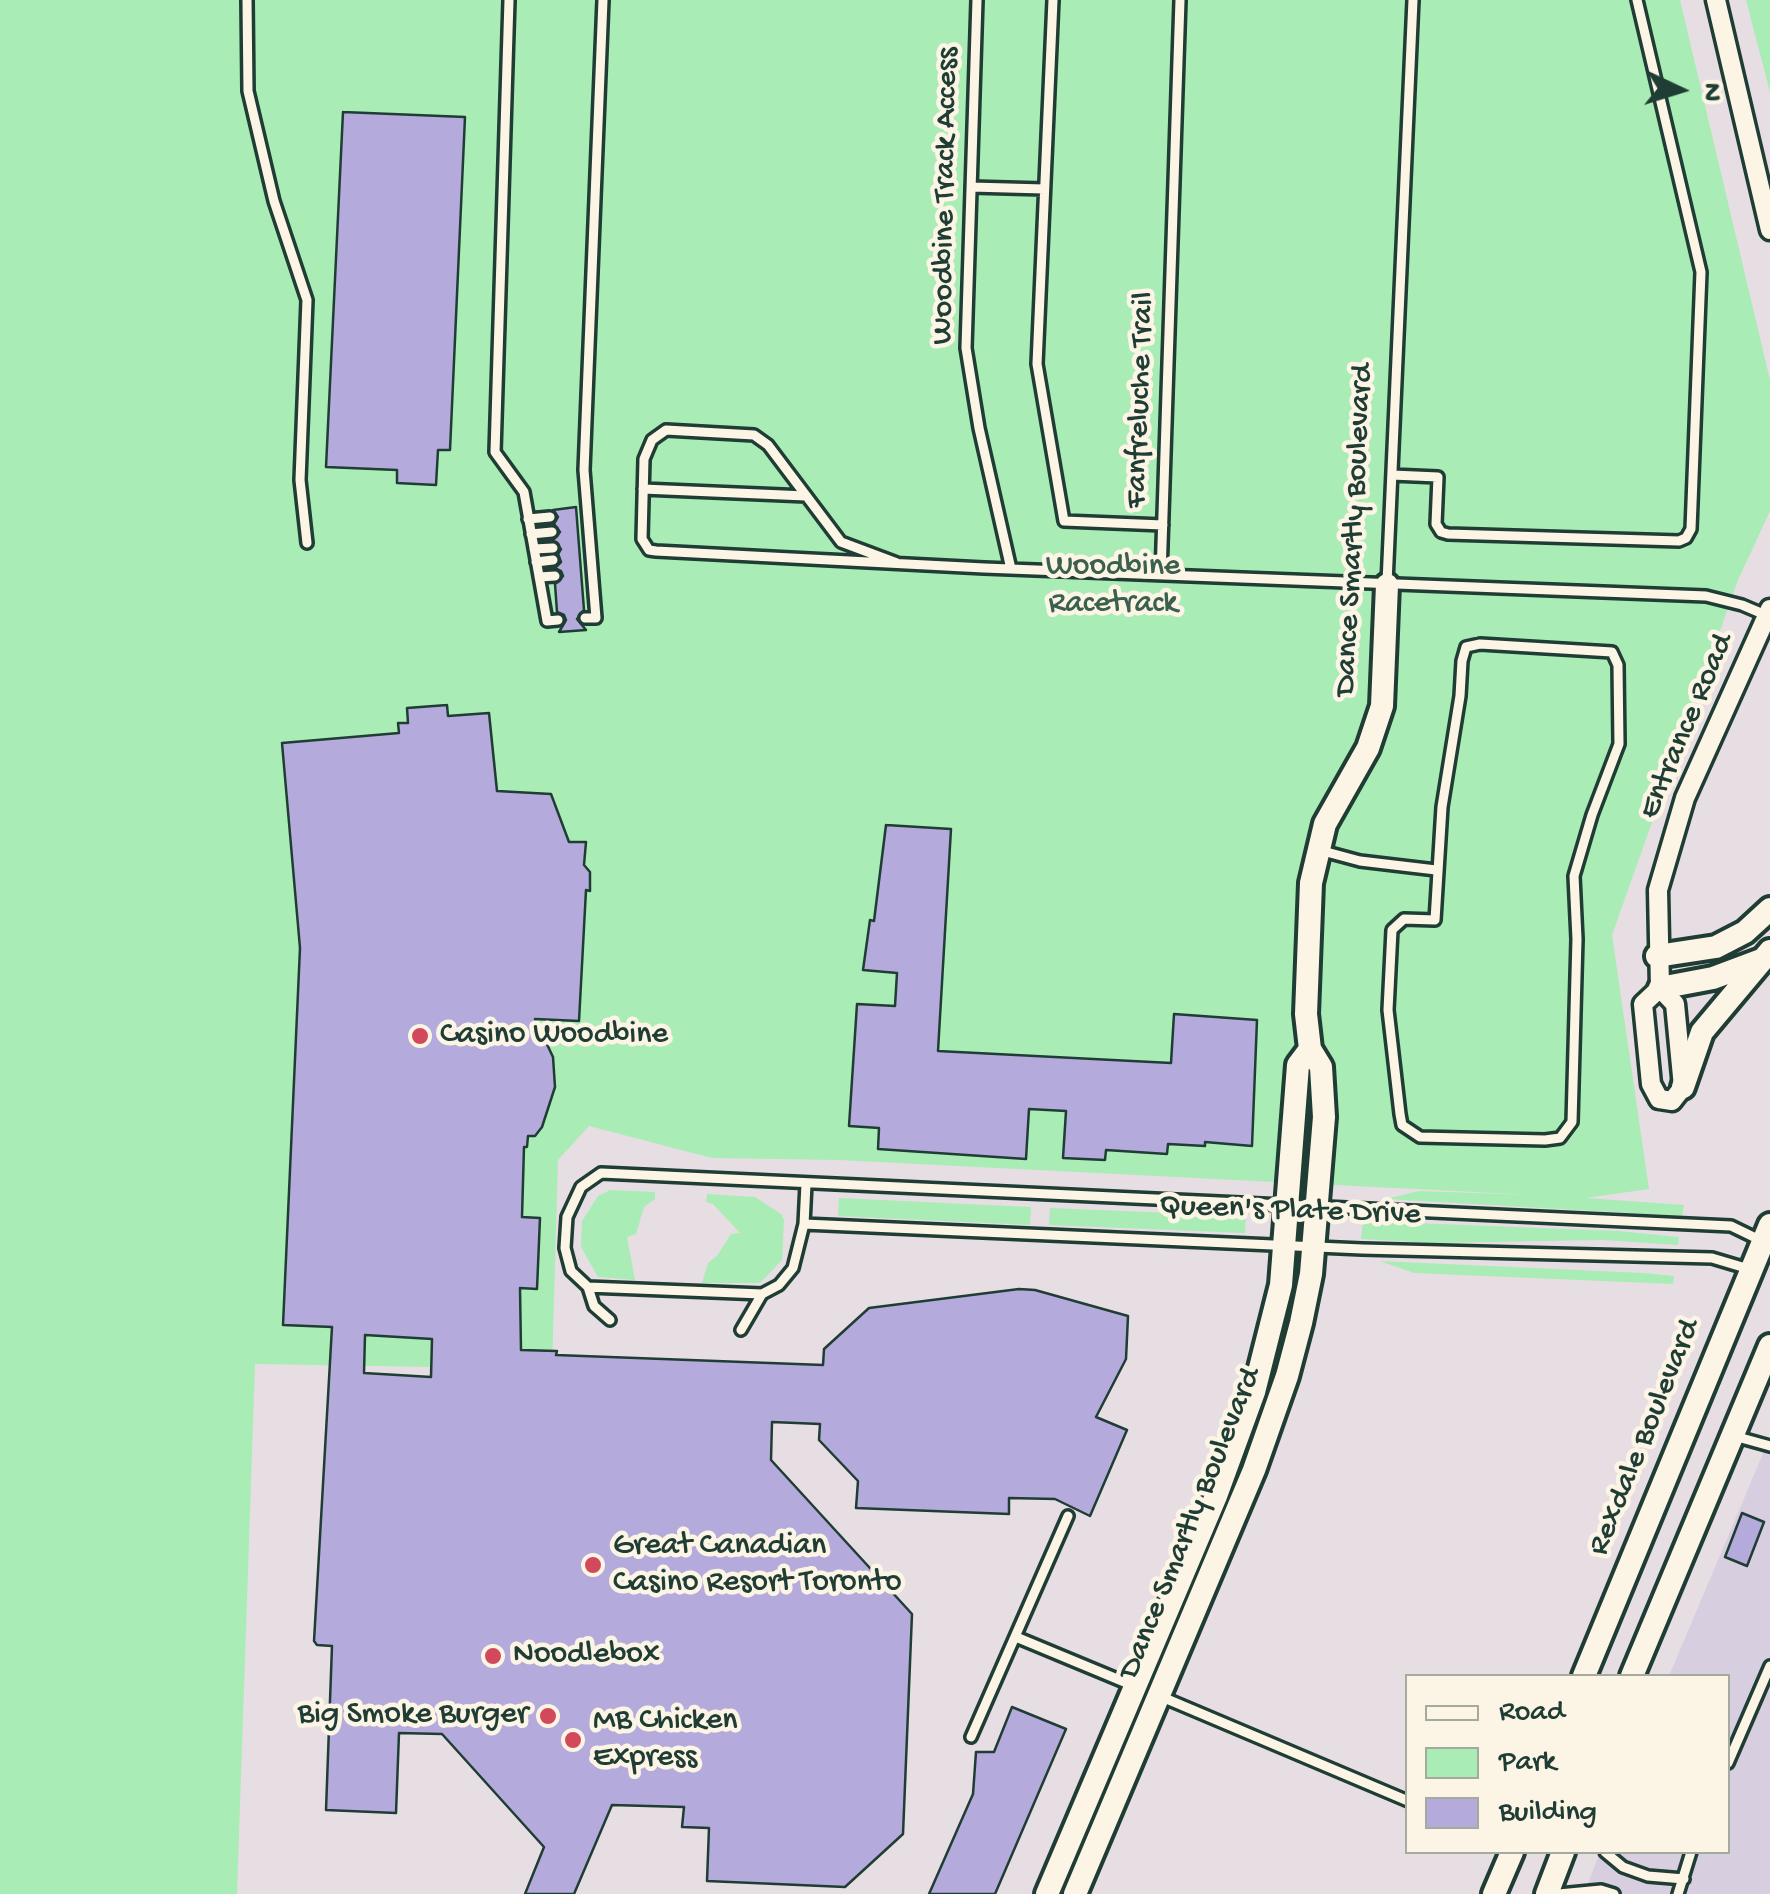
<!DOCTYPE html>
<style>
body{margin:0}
#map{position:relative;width:1770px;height:1894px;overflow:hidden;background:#e6dee2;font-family:"Gochi Hand",sans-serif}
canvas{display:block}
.legend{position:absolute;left:1405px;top:1674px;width:325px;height:180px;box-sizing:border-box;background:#fcf5e5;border:2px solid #a4ab9e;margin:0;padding:12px 18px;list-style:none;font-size:30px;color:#1f3d34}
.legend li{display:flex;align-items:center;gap:20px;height:50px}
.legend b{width:50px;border:2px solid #a4ab9e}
.north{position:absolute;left:1630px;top:40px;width:100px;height:100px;-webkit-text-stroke:8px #fcf5e5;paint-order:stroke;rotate:94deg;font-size:28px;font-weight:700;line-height:40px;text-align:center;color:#1f3d34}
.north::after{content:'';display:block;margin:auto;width:35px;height:45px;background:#1f3d34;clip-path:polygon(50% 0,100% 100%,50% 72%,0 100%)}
</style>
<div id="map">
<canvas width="1770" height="1894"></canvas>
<ul class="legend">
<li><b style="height:12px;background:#fcf5e5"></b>Road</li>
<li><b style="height:28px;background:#aaecb6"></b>Park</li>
<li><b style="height:28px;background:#b4aadb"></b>Building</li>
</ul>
<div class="north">N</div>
</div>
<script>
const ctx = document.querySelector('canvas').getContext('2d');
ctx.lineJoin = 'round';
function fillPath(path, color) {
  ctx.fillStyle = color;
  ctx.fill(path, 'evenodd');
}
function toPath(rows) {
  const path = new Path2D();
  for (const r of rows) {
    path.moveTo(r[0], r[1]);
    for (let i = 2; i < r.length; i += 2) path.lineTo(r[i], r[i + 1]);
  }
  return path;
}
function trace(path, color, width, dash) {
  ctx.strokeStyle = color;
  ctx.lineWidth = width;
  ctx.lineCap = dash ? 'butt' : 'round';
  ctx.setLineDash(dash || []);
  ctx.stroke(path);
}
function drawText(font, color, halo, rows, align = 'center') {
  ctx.font = font + ' "Gochi Hand",sans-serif';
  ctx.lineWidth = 9;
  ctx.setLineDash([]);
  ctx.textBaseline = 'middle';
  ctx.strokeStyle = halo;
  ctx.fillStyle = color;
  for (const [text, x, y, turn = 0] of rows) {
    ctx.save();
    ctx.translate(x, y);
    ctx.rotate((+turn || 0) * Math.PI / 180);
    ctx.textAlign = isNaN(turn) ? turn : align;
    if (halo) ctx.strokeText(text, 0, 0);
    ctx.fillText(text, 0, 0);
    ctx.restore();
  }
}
const built = toPath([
 [1770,1437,1770,1894,1584,1894,1600,1852,1728,1852,1728,1676,1669,1676]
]);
const green = toPath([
 [0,0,1680,0,1770,380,1770,511,1738,580,1612,935,1649,1189,1586,1198,1684,1205,1682,1216,1386,1199,1419,1191,1533,1195,839,1160,712,1158,589,1126,558,1160,552,1369,255,1364,237,1894,0,1894],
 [1746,0,1770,0,1770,92],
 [610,1190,655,1192,655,1199,644,1207,636,1234,627,1237,635,1280,598,1277,581,1247,582,1221,598,1196],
 [707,1194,755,1197,781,1214,784,1220,782,1260,760,1283,702,1283,708,1263,717,1256,731,1234,740,1233,713,1204,706,1202],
 [839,1198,1031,1207,1030,1225,838,1216],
 [1050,1208,1246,1216,1245,1233,1049,1225],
 [1363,1221,1618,1231,1679,1237,1678,1245,1603,1240,1433,1243,1361,1239],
 [1380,1261,1644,1273,1674,1276,1673,1284,1414,1273]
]);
const building = toPath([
 [343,112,465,117,450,450,438,450,436,485,397,483,397,470,326,467,343,112],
 [576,507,584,610,577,619,586,630,559,632,566,620,564,615,557,612,555,584,563,576,561,571,555,568,561,562,558,554,561,549,553,540,560,532,554,524,558,517,553,510,576,507],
 [447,705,448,716,489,713,497,791,551,794,569,842,586,842,584,865,590,872,590,891,586,890,579,1021,535,1019,553,1057,555,1087,542,1127,535,1136,528,1136,527,1147,524,1147,522,1217,540,1218,537,1289,520,1288,521,1350,557,1351,556,1355,823,1365,824,1349,869,1308,1019,1289,1035,1290,1128,1316,1126,1359,1096,1417,1127,1430,1090,1516,1055,1499,1009,1498,1009,1514,856,1508,858,1481,819,1440,820,1424,772,1422,771,1460,912,1614,903,1834,845,1887,707,1881,709,1828,682,1827,684,1807,612,1805,574,1894,525,1894,544,1847,442,1734,399,1733,396,1813,326,1810,332,1646,317,1645,314,1641,332,1327,283,1325,300,948,282,743,399,733,398,723,408,723,407,708,447,705],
 [365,1335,432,1339,431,1377,364,1373,365,1335],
 [886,825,951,829,938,1051,1171,1063,1174,1014,1257,1020,1252,1146,1205,1142,1205,1146,1168,1144,1167,1154,1106,1150,1105,1160,1063,1158,1066,1111,1029,1109,1026,1159,878,1149,879,1128,849,1126,857,1004,895,1006,897,973,863,970,870,920,874,921,886,825],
 [1742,1513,1764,1522,1747,1566,1725,1557,1742,1513],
 [1012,1707,1066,1729,995,1894,929,1894,973,1794,976,1752,994,1752,1012,1707]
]);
const lane = toPath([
 [247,0,248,91,274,201,307,300,300,480,307,543],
 [509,0,495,452,524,492,547,621,558,620],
 [977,0,966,348,979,428,1011,569],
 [1053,0,1037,364,1064,521,1163,525],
 [971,187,1044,189],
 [1392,475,1438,477,1436,524,1441,532,1448,534,1679,541,1686,538,1691,529,1701,272,1637,0],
 [643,489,806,496],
 [528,519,550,517],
 [531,534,552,532],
 [534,549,553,548],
 [536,562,553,560],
 [897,563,841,542,768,445,754,435,666,430,652,440,644,459,642,539,649,550,656,551,984,568,1706,596,1742,605,1768,616],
 [1161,575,1180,0],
 [539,577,555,576],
 [1387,583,1413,0],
 [585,618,596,618,584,470,603,0],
 [1480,644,1612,652,1618,665,1619,744,1592,815,1574,876,1577,939,1572,1122,1560,1138,1545,1140,1420,1137,1402,1125,1400,1114,1388,1010,1392,930,1404,919,1435,920,1442,807,1460,696,1462,661,1466,647,1480,644],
 [1319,850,1360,861,1436,870],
 [806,1184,804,1224,793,1268,779,1285,762,1294,588,1287,571,1271,565,1248,567,1217,581,1187,601,1173,1731,1226,1762,1241],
 [804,1224,1362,1249,1712,1258,1749,1269],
 [588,1287,594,1306,610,1320],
 [741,1330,762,1294],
 [1734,1436,1770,1446],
 [1016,1637,1134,1686],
 [1162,1697,1408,1801],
 [971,1737,1068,1516],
 [1728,1763,1770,1666],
 [1605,1852,1623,1867,1648,1876,1684,1879],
 [1559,1894,1601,1890,1614,1894],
 [1678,1894,1691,1852]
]);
const street = toPath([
 [1716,0,1770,230],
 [1660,988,1643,1004,1651,1084,1659,1099,1672,1101,1683,1087,1675,1004,1660,988,1658,890,1685,798,1770,609]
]);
const secondary = toPath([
 [1657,956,1716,947,1745,932,1770,909],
 [1660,988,1713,978,1761,960],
 [1683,1087,1702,1032,1770,951],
 [1584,1676,1770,1225],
 [1632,1676,1770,1346],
 [1047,1894,1216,1496,1254,1392,1281,1285,1298,1065,1310,1049],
 [1075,1894,1254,1470,1287,1376,1301,1323,1311,1274,1324,1117,1321,1067,1310,1049,1306,1014,1311,883,1325,824,1368,748,1382,706,1387,585],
 [1494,1894,1512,1852],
 [1547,1894,1563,1852]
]);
const markers = [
 [420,1036,10,"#d1495b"],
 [593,1565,10,"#d1495b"],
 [493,1656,10,"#d1495b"],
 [548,1716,10,"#d1495b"],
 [573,1740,10,"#d1495b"]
];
const streetNames = [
 ["Woodbine Track Access",947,196,-89],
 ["Fanfreluche Trail",1142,400,-88],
 ["Dance Smartly Boulevard",1356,530,-87],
 ["Entrance Road",1688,727,-67],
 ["Queen's Plate Drive",1290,1212,2],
 ["Rexdale Boulevard",1646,1438,-68],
 ["Dance Smartly Boulevard",1192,1524,-68]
];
const parkNames = [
 ["Woodbine",1113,568],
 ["Racetrack",1113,605]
];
const poiNames = [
 ["Casino Woodbine",440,1036],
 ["Great Canadian",613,1547],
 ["Casino Resort Toronto",613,1584],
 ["Noodlebox",513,1656],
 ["Big Smoke Burger",528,1716,"right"],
 ["MB Chicken",593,1722],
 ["Express",593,1759]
];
fillPath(built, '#d7cee0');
fillPath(green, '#aaecb6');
fillPath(building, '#b4aadb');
trace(building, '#1f3d34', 2.5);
trace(lane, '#1f3d34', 16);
trace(street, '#1f3d34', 25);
trace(secondary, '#1f3d34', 30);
trace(lane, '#fcf5e5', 9);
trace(street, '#fcf5e5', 18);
trace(secondary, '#fcf5e5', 22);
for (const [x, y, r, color] of markers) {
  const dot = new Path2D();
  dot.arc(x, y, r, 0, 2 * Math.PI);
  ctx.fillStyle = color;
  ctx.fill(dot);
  trace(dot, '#fcf5e5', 4);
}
drawText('32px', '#1f3d34', '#fcf5e5', streetNames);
drawText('32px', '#3b604e', '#fcf5e5', parkNames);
drawText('32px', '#1f3d34', '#fcf5e5', poiNames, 'left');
</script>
